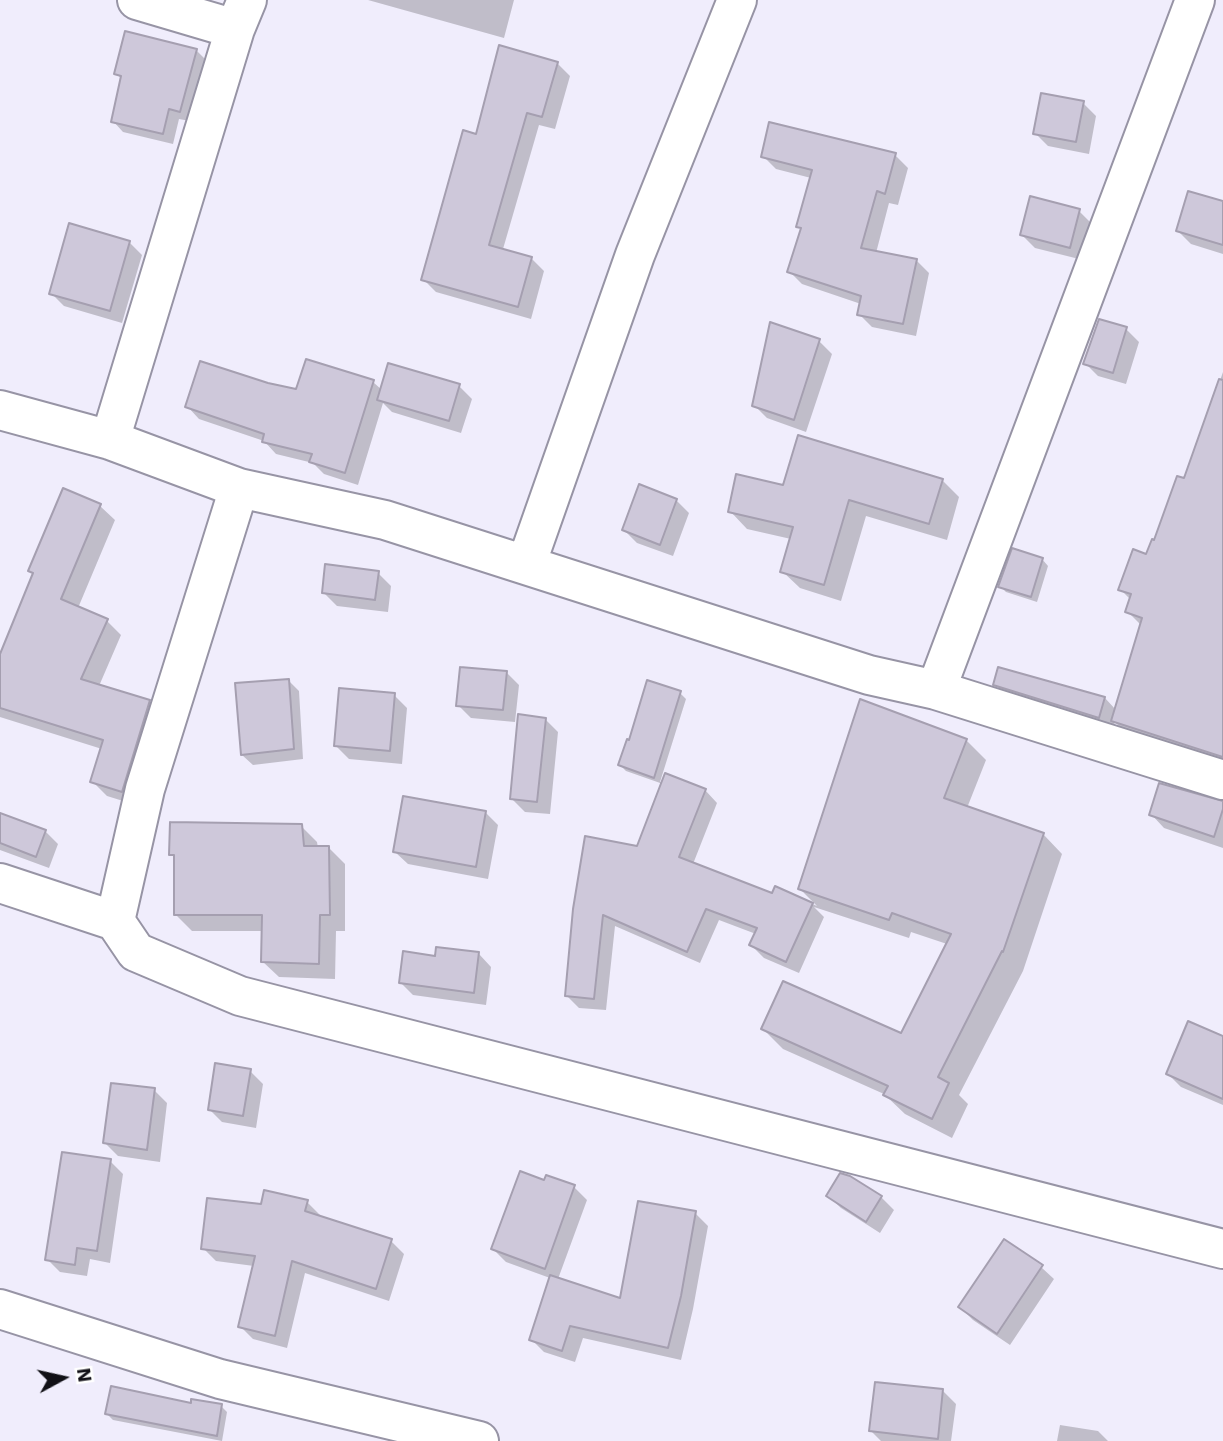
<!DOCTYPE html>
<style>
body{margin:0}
#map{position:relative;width:1223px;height:1441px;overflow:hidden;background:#f0edfc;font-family:"Work Sans",sans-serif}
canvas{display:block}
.north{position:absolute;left:28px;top:1343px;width:70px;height:70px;-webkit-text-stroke:5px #fff;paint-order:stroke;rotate:82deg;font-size:19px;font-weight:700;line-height:28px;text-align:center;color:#111016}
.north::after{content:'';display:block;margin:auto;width:24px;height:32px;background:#111016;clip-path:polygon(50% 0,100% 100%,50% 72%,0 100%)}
</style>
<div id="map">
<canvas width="1223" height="1441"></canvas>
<div class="north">N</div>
</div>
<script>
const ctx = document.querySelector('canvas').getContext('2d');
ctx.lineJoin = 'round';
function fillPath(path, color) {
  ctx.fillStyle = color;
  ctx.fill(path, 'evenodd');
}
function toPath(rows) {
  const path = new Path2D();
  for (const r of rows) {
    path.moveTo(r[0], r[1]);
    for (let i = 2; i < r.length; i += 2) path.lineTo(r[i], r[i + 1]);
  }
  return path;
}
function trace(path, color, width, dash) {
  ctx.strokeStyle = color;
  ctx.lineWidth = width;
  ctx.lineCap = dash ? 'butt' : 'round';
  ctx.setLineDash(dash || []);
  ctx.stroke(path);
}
const shadow = toPath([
 [368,0,514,0,504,38],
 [196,50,207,61,190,121,179,119,173,144,123,132,113,121,122,79,116,73],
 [557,63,570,76,555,129,539,125,503,249,531,258,544,271,531,319,436,292,423,279,477,136],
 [1083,103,1096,116,1089,154,1048,146,1035,133],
 [895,155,908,168,898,205,889,203,876,253,916,260,929,273,916,336,872,327,859,314,861,304,802,284,789,271,802,230,798,226,811,178,776,169,763,156],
 [1223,203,1223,254,1191,244,1178,231],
 [1079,211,1092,224,1083,260,1035,248,1022,235],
 [129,242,142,255,122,323,64,306,51,293],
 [1126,329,1139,342,1126,384,1098,376,1085,363],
 [819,341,832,354,806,432,767,418,754,405],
 [1223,372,1223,765,1127,734,1115,722,1112,730,1008,697,995,684,1105,698,1116,710,1141,625,1127,611,1131,600,1120,589,1155,542,1185,480],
 [373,382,382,390,459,386,472,399,461,433,392,412,383,403,358,485,324,474,313,463,276,454,264,441,199,419,187,406,268,385,297,391],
 [942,480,959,497,947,540,866,516,841,601,800,588,782,571,791,539,747,529,730,511,784,487],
 [676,500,689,513,673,556,637,543,624,530],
 [100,506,115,520,78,608,107,621,121,635,99,686,149,702,163,716,136,805,107,796,92,781,102,749,0,717,0,657,34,575,30,571],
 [1042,559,1048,566,1037,602,1006,592,1000,586],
 [378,573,391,586,388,612,337,606,324,593],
 [506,672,519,685,515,722,471,718,458,705],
 [289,681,299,691,303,759,253,765,242,755],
 [680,693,686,699,660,782,705,790,717,803,693,864,773,895,776,888,817,906,800,889,966,740,986,760,967,808,1043,834,1062,854,1023,971,959,1095,968,1104,952,1138,905,1114,884,1094,783,1049,763,1029,902,1035,947,944,911,932,909,938,814,907,824,917,799,973,764,958,751,945,756,934,719,920,700,963,615,926,606,1010,579,1008,566,995,575,909,638,848,663,784,626,771,620,765],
 [394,695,407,708,402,764,349,759,336,746],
 [545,719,558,732,550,814,525,812,512,799],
 [1223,803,1223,848,1164,828,1151,814],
 [485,812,498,825,488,879,408,864,395,852],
 [0,814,45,831,58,844,49,868,0,850],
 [301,826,317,842,318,848,329,848,345,864,345,931,336,931,335,979,279,977,262,961,263,931,192,931,175,914,176,859,171,854],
 [479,954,491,967,486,1005,413,995,400,982,436,958],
 [1223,1038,1223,1105,1181,1087,1168,1074],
 [250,1071,263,1084,256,1128,222,1122,209,1109],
 [154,1090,167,1103,160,1162,118,1156,105,1143],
 [110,1161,123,1174,110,1263,90,1259,87,1276,60,1272,47,1259],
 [545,1182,574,1187,587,1200,558,1279,622,1300,695,1213,708,1226,693,1309,681,1360,583,1338,575,1362,544,1352,531,1339,550,1278,506,1262,493,1249],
 [828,1196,881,1197,894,1210,880,1233,841,1208],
 [307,1202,320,1215,319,1217,391,1241,404,1254,389,1301,305,1273,287,1348,253,1339,240,1326,254,1266,216,1261,203,1248,262,1206],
 [1041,1267,1054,1279,1010,1345,973,1320,960,1307],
 [943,1391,956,1404,951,1441,881,1441,871,1431],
 [221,1406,227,1412,222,1441,113,1420,107,1414],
 [1060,1425,1098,1431,1108,1441,1057,1441]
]);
const building = toPath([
 [125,31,197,49,180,112,169,109,163,134,111,122,121,76,114,74,125,31],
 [499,45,558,62,542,117,527,113,489,245,532,257,518,307,421,280,463,130,476,134,499,45],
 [1041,93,1084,101,1076,142,1033,134,1041,93],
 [769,122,896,153,885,194,877,191,861,248,917,259,903,324,857,315,861,296,787,272,801,228,796,227,812,170,761,157,769,122],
 [1188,191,1223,201,1223,245,1176,231,1188,191],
 [1030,196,1080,209,1070,248,1020,235,1030,196],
 [69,223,130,241,110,311,49,294,69,223],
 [1099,319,1127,327,1113,373,1083,364,1099,319],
 [770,322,820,339,794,420,752,406,770,322],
 [306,359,374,380,345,473,309,462,312,454,262,442,264,434,185,407,200,361,268,383,296,389,306,359],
 [388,363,460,384,449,421,377,400,388,363],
 [1219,379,1223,380,1223,757,1111,721,1142,618,1125,612,1131,594,1118,590,1133,549,1146,554,1152,539,1154,540,1177,476,1184,478,1219,379],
 [798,435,943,479,929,524,849,500,824,585,780,572,793,527,728,512,736,474,783,485,798,435],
 [639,484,677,499,660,545,622,530,639,484],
 [63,488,101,504,61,599,108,619,81,679,150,700,122,792,90,782,103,740,0,708,0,654,33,573,28,571,63,488],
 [1012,548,1043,558,1031,597,998,587,1012,548],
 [325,564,379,571,375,600,322,593,325,564],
 [460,667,507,671,503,710,456,706,460,667],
 [998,667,1105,697,1099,718,993,685,998,667],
 [289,679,294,749,241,755,235,683,289,679],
 [647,680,681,691,654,778,618,765,627,739,629,740,647,680],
 [339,688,395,693,390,751,334,746,339,688],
 [860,699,967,739,944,798,1044,833,1003,952,1002,951,938,1077,949,1083,932,1119,883,1095,888,1086,761,1029,783,981,901,1033,951,934,892,913,889,920,798,889,860,699],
 [518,714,546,718,537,802,510,799,518,714],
 [665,773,706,789,679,857,772,893,775,886,813,903,786,962,749,945,757,928,706,909,687,952,603,915,594,999,565,996,573,909,585,836,637,846,665,773],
 [1159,783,1223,801,1223,809,1214,837,1149,815,1159,783],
 [403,796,486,811,476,867,393,852,403,796],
 [0,813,46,830,36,857,0,843,0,813],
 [170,822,302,824,304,846,329,846,330,915,320,915,319,964,261,962,262,915,174,915,174,855,169,855,170,822],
 [436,947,479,952,474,993,399,983,403,951,435,956,436,947],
 [1188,1021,1223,1036,1223,1099,1166,1074,1188,1021],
 [215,1063,251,1069,243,1116,208,1110,215,1063],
 [111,1083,155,1088,147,1150,103,1143,111,1083],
 [62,1152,111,1159,97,1251,77,1248,75,1265,45,1260,62,1152],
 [520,1171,544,1180,546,1175,575,1185,545,1269,491,1249,520,1171],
 [840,1173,850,1176,882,1196,866,1222,826,1196,840,1173],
 [264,1190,308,1200,305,1211,392,1239,376,1289,292,1261,275,1336,238,1327,255,1256,201,1249,207,1198,261,1204,264,1190],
 [638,1201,696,1211,681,1296,668,1348,570,1326,562,1351,529,1340,550,1275,620,1298,638,1201],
 [1004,1239,1043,1265,997,1334,958,1307,1004,1239],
 [875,1382,943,1389,938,1439,869,1431,875,1382],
 [111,1386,191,1403,191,1399,222,1404,217,1436,105,1414,111,1386]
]);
const minor = toPath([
 [137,0,235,29],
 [0,410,110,440,239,488,385,520,869,675,936,690,1223,780],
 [110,440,235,29,247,0],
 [526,565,635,255,737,0],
 [936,690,1195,0],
 [0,883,115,921,136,952,240,996,1223,1249],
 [115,921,145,789,239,488],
 [0,1309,220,1379,479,1441]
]);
fillPath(shadow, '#0003');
fillPath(building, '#cec8da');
trace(building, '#a59fb0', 2);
trace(minor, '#9794a5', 42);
trace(minor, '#fff', 38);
</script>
